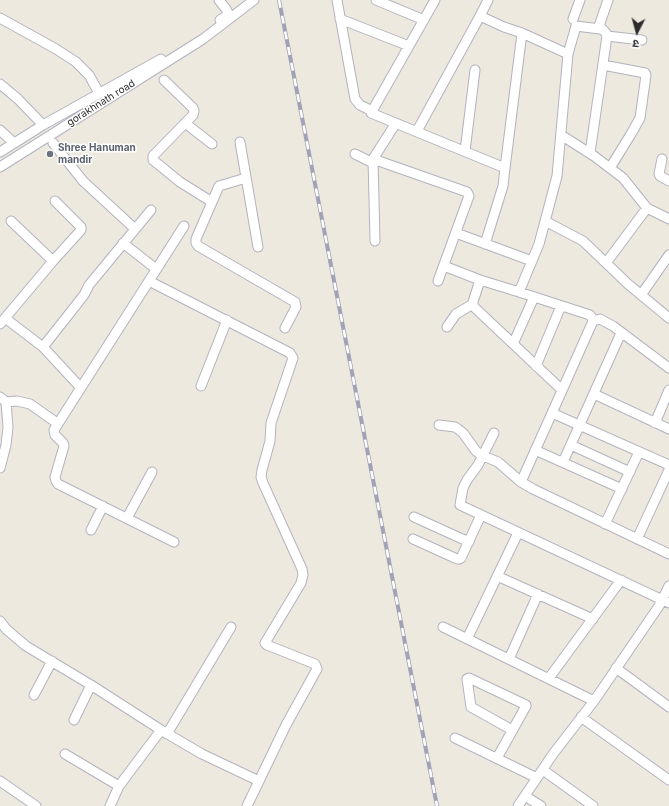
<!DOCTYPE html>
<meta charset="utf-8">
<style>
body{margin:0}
#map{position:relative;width:669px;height:806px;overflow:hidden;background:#ede9df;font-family:Inter,"Noto Sans Devanagari",sans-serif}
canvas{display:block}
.north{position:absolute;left:617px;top:12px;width:40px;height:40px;-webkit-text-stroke:3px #fff;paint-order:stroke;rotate:186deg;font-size:11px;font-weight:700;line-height:16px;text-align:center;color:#2c2c2c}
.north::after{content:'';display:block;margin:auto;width:14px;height:18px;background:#2c2c2c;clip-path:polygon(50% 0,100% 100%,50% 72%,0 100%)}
</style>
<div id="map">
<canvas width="669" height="806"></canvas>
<div class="north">उ</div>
</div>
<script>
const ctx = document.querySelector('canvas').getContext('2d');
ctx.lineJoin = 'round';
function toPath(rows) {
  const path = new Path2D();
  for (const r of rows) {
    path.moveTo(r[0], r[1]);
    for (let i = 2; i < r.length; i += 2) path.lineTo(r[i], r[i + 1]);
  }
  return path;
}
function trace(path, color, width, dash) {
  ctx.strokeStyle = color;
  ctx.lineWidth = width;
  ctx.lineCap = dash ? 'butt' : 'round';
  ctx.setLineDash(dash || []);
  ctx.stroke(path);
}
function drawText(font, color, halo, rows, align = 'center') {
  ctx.font = font + ' Inter,sans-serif';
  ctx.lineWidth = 3;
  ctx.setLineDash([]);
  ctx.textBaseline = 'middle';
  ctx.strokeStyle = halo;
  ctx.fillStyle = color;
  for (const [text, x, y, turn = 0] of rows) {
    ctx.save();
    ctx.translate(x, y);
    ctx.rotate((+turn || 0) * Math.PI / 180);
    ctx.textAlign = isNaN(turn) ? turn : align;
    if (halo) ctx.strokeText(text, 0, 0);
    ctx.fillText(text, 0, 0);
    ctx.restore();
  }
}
const minor = toPath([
 [219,0,226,9,228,13,226,16,220,20],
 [337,0,355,99,360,105,372,111],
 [376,0,424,20],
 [435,0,371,113,505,168,503,186,485,244],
 [488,0,480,16,504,27,522,33,568,54,557,176,539,244,519,292,590,315,592,318,593,321,552,413,669,465],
 [0,18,56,49,76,62,89,75,99,93],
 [340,19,409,46],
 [573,19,580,0],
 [607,36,642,40],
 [568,54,576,26,600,29],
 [603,65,645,73,646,75,640,118,631,134,610,168],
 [164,80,193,108,194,111,193,115,153,156,153,160,180,182,212,202],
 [0,84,18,99,43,125],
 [185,123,212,144],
 [0,130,14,143],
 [417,131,480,16],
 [561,135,594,156,623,178,647,208,669,219],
 [240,142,258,247],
 [53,143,83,181,135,229],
 [465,151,475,70],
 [0,152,43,125,161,59],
 [590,153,607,36,606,33,599,26,608,0],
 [355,154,373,163],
 [373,159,467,192,469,196,438,281],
 [662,159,659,174,660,176,669,181],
 [0,167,203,39,254,0],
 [505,168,522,33],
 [246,178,219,186,196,239,196,243,198,246,295,302,296,307,285,328],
 [11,221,53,261],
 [545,221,583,241,628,284,669,318],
 [456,233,532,261],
 [375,241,373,159,396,123],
 [123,243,156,269],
 [606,263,647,208],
 [444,266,480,280],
 [149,281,290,353,293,358,271,423,270,441,262,470,261,477,263,483,302,569,303,575,301,583,265,643,267,645,315,664,317,669,286,725,247,806],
 [519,292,480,280,473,302,473,306,562,390],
 [641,295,669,255],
 [5,318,43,347,81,388],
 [593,321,600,319,613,326,669,368],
 [0,324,53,261,81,230,81,227,55,201],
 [447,327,456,314,473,304],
 [513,344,534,297],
 [43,347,84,295,89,285,151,210],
 [536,366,561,306],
 [201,386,227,320],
 [594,394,669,429],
 [0,397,6,402,8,427,6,445,0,468],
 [6,402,17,401,30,404,57,423],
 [655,423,669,390],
 [439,425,455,427,458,429,463,433,476,451,481,455,498,462,521,482,533,489,669,554],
 [494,433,478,465,467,480,463,488,460,505,669,603],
 [571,445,630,472],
 [535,450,622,489],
 [563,462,621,333],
 [521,482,552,413],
 [414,517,469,542],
 [127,518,152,472],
 [605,524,639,452],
 [91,530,103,506],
 [413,539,457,559,459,559,461,558,481,515],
 [637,539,669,470],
 [174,542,58,484,56,481,55,477,64,446,63,443,55,435,54,430,184,226],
 [497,576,593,619],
 [0,621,6,629,26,646,91,685,161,730,202,754,259,781],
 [443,627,594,701],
 [467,639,518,533],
 [509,659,538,594],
 [616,668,669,707],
 [549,678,621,580],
 [34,695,52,661],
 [581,717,669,780],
 [74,720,91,685],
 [167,734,231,627],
 [455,738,537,778],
 [65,754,119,786],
 [497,758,526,706,526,705,469,678,467,679,471,707,512,730],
 [543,770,593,806],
 [0,781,36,806],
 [525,796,541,806],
 [110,806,119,786,161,730],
 [518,806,553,754,594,701,659,606,669,586]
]);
const rail = toPath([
 [279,0,437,806]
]);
const markers = [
 [50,154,4,"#6b7280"]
];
const streetNames = [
 ["gorakhnath road",101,103,-32]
];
const worshipNames = [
 ["Shree Hanuman",58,148],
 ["mandir",58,160]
];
trace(minor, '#b2b3bf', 11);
trace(minor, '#fff', 9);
trace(rail, '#a1a2b6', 4);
trace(rail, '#fff', 2.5, [8]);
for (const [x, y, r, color] of markers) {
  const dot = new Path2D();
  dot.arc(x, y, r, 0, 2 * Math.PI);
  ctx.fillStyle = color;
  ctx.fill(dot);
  trace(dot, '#fff', 1.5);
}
drawText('10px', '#2c2c2c', '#fff', streetNames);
drawText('bold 10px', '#5b616d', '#fff', worshipNames, 'left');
</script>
